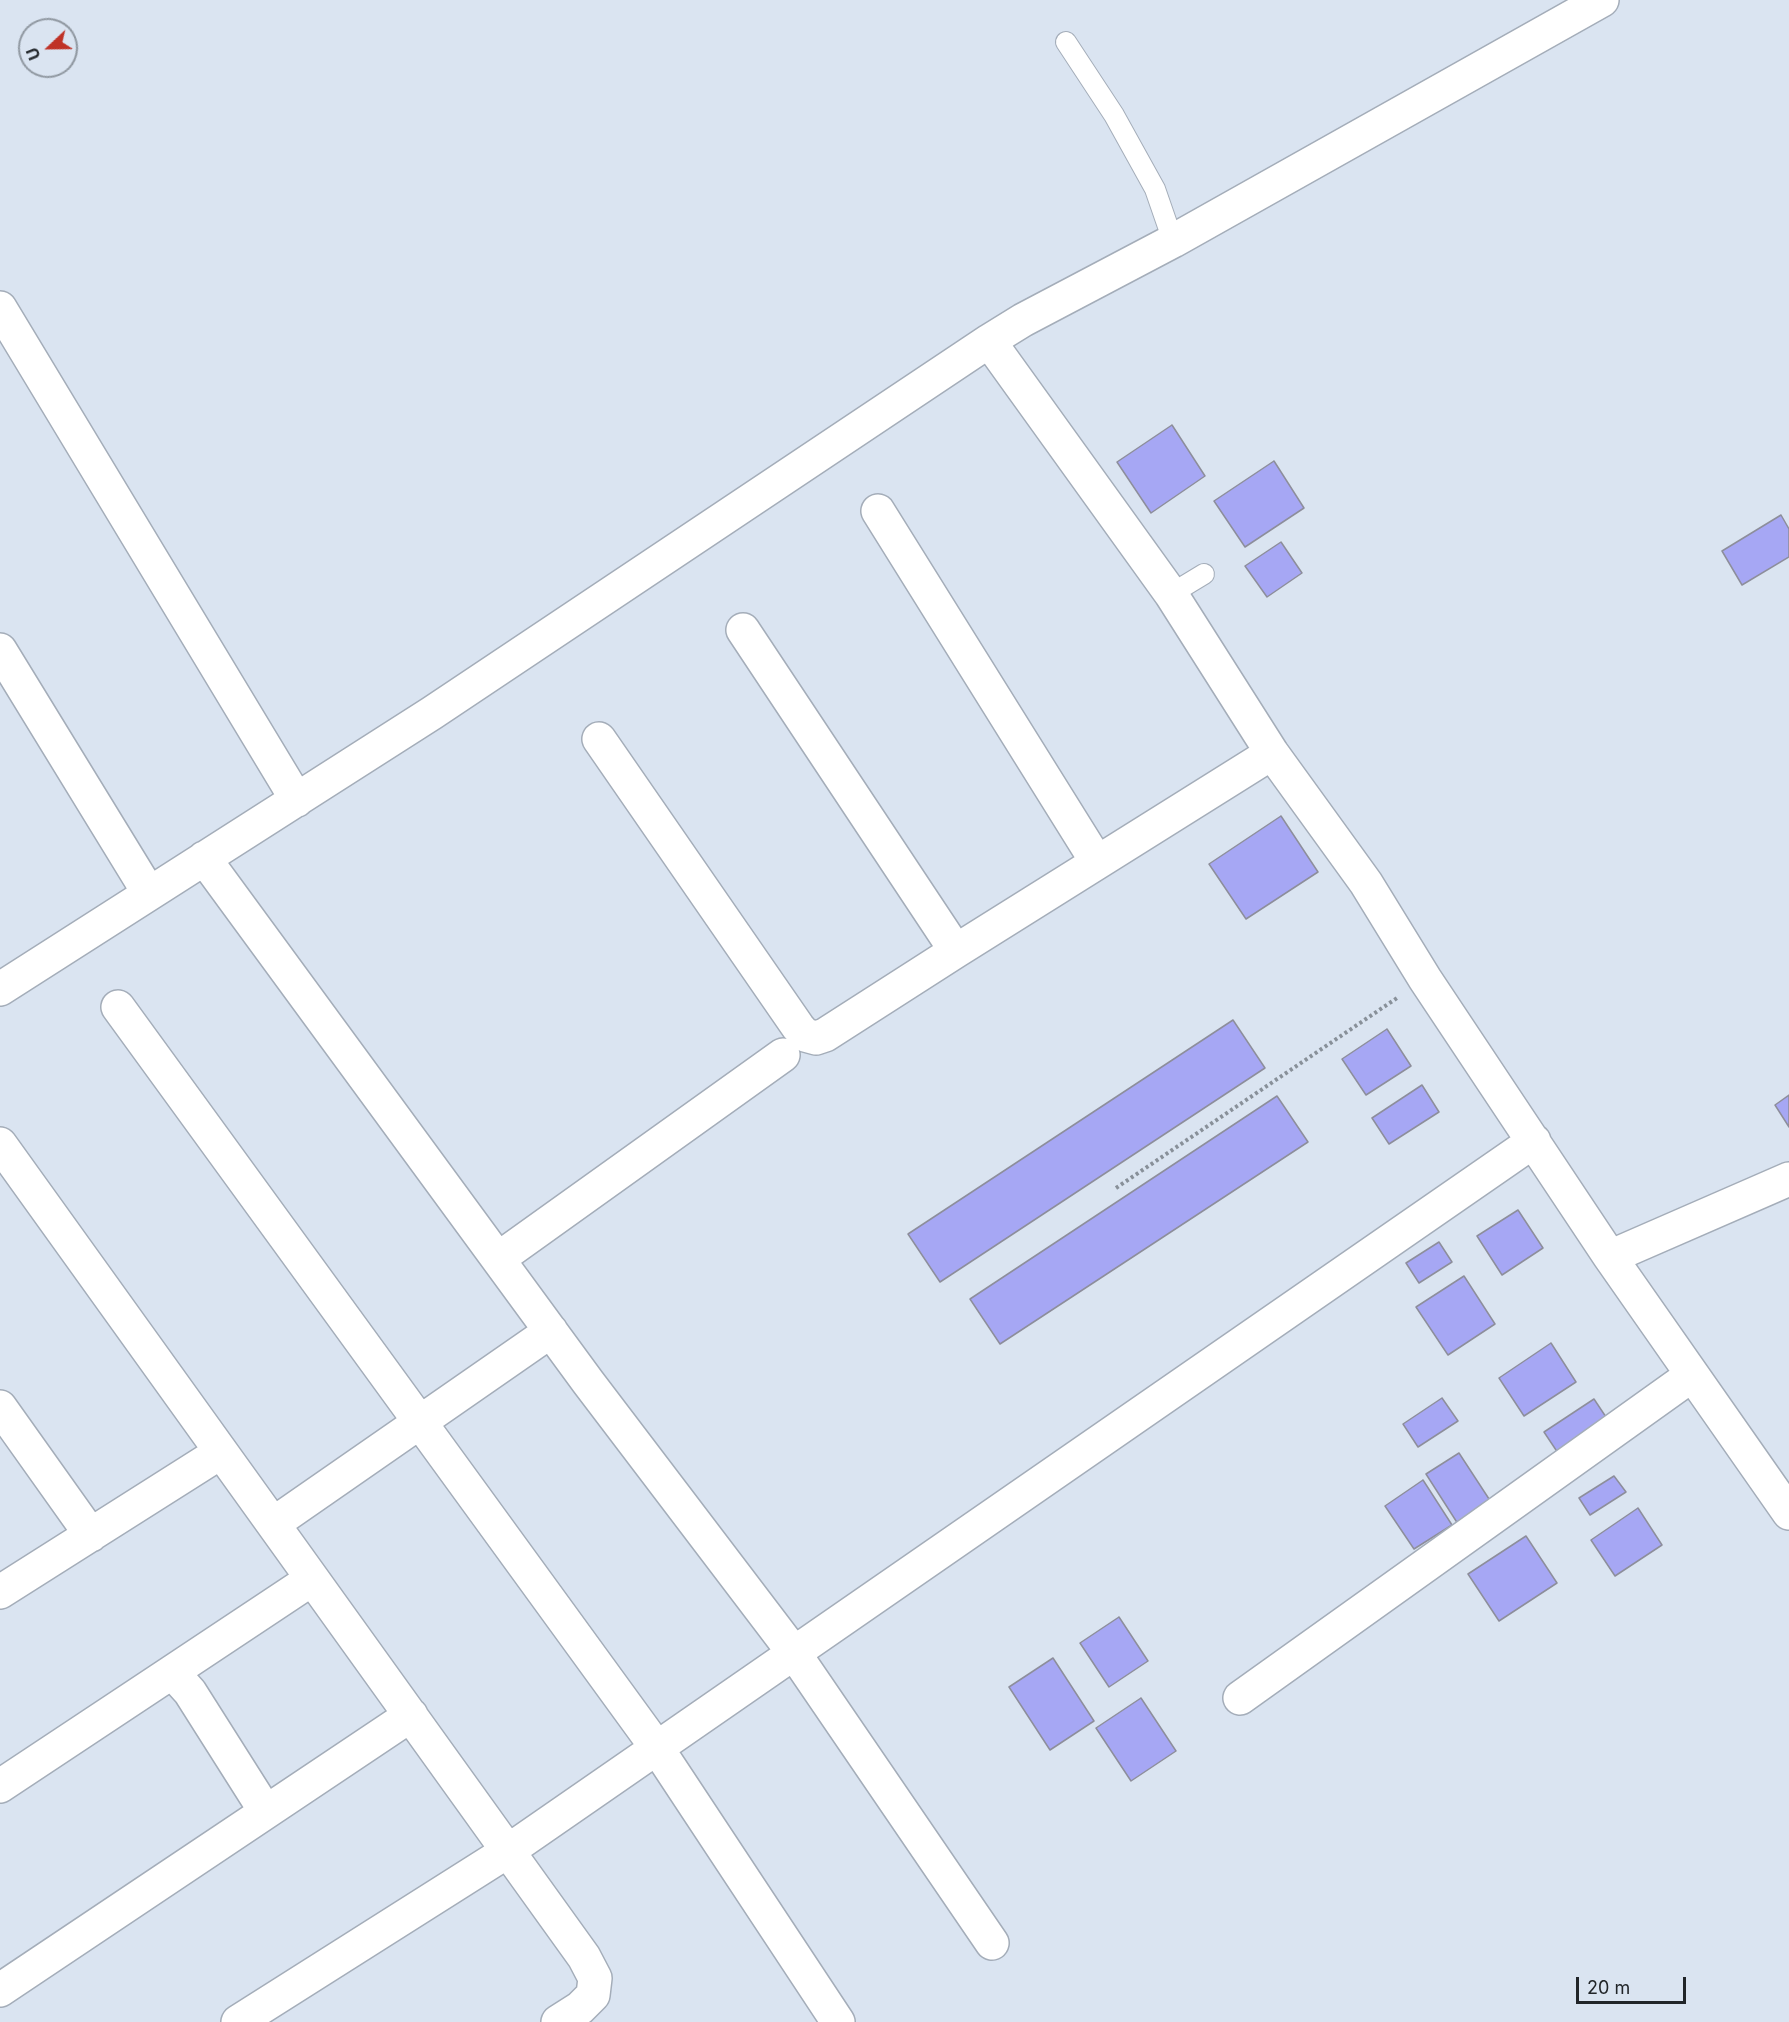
<!DOCTYPE html>
<style>
body{margin:0}
#map{position:relative;width:1789px;height:2022px;overflow:hidden;background:#dae4f1;font-family:Inter,sans-serif}
canvas{display:block}
.north{position:absolute;left:18px;top:18px;width:60px;height:60px;box-sizing:border-box;background:#dae4f1;border:2px solid #9098a1;border-radius:50%;rotate:248deg;font-size:16px;font-weight:700;line-height:24px;text-align:center;color:#212529}
.north::after{content:'';display:block;margin:auto;width:21px;height:27px;background:#bf3227;clip-path:polygon(50% 0,100% 100%,50% 72%,0 100%)}
.scale{position:absolute;left:1576px;top:1977px;width:110px;height:27px;box-sizing:border-box;border:3px solid #212529;border-top:0;padding-left:8px;font-size:18px;line-height:21px;white-space:nowrap;color:#212529;-webkit-text-stroke:4px #dae4f1;paint-order:stroke}
</style>
<div id="map">
<canvas width="1789" height="2022"></canvas>
<div class="north">U</div>
<div class="scale">20 m</div>
</div>
<script>
const ctx = document.querySelector('canvas').getContext('2d');
ctx.lineJoin = 'round';
function fillPath(path, color) {
  ctx.fillStyle = color;
  ctx.fill(path, 'evenodd');
}
function toPath(rows) {
  const path = new Path2D();
  for (const r of rows) {
    path.moveTo(r[0], r[1]);
    for (let i = 2; i < r.length; i += 2) path.lineTo(r[i], r[i + 1]);
  }
  return path;
}
function trace(path, color, width, dash) {
  ctx.strokeStyle = color;
  ctx.lineWidth = width;
  ctx.lineCap = dash ? 'butt' : 'round';
  ctx.setLineDash(dash || []);
  ctx.stroke(path);
}
const building = toPath([
 [1172,425,1205,476,1151,513,1117,462,1172,425],
 [1274,461,1304,508,1245,547,1214,501,1274,461],
 [1781,515,1789,529,1789,557,1742,585,1722,551,1781,515],
 [1281,542,1302,573,1267,597,1245,566,1281,542],
 [1281,816,1318,872,1246,919,1209,864,1281,816],
 [1233,1020,1265,1068,940,1282,908,1234,1233,1020],
 [1387,1029,1411,1066,1366,1095,1342,1059,1387,1029],
 [1422,1085,1439,1112,1389,1144,1372,1118,1422,1085],
 [1789,1095,1789,1127,1775,1105,1789,1095],
 [1277,1096,1308,1142,1000,1344,970,1299,1277,1096],
 [1518,1210,1543,1248,1502,1275,1477,1236,1518,1210],
 [1439,1242,1452,1262,1419,1283,1406,1263,1439,1242],
 [1464,1276,1495,1324,1448,1355,1416,1307,1464,1276],
 [1551,1343,1576,1382,1524,1416,1499,1378,1551,1343],
 [1442,1398,1458,1421,1418,1447,1403,1424,1442,1398],
 [1594,1399,1614,1429,1564,1462,1544,1432,1594,1399],
 [1459,1453,1491,1502,1458,1524,1426,1474,1459,1453],
 [1614,1476,1626,1492,1590,1515,1579,1498,1614,1476],
 [1423,1480,1452,1525,1414,1549,1385,1506,1423,1480],
 [1638,1508,1662,1545,1615,1576,1591,1540,1638,1508],
 [1526,1536,1557,1583,1499,1621,1468,1574,1526,1536],
 [1119,1617,1148,1661,1109,1687,1080,1643,1119,1617],
 [1053,1658,1094,1721,1050,1750,1009,1687,1053,1658],
 [1141,1698,1176,1751,1131,1781,1096,1728,1141,1698]
]);
const path = toPath([
 [1116,1188,1397,998]
]);
const lane = toPath([
 [1066,42,1114,115,1155,189,1173,241],
 [1171,594,1204,574]
]);
const street = toPath([
 [1602,0,1173,241,1023,320,989,341,1171,594,1272,753,1366,883,1425,979,1610,1257,1789,1179],
 [0,308,297,800],
 [878,511,1097,862],
 [743,630,956,951],
 [0,650,149,893],
 [599,739,798,1027,805,1035,816,1038,825,1035,956,951,1272,753],
 [204,858,588,1382,794,1653,508,1851,238,2022],
 [0,989,432,713,989,341],
 [118,1007,657,1748,838,2022],
 [0,1144,584,1957,595,1978,593,1995,580,2008,558,2022],
 [1610,1257,1789,1513],
 [498,1259,783,1055],
 [0,1407,91,1535],
 [273,1524,551,1331],
 [0,1592,221,1452],
 [172,1672,312,1579],
 [1240,1698,1692,1375],
 [0,1786,172,1672,190,1692,266,1812],
 [992,1943,794,1653,1534,1141],
 [0,1990,411,1715]
]);
fillPath(building, '#a6a7f4');
trace(building, '#8d8e9b', 1.5);
trace(lane, '#a4adb9', 22);
trace(street, '#a4adb9', 36);
trace(path, '#889099', 4, [3, 3]);
trace(lane, '#fff', 20);
trace(street, '#fff', 33);
</script>
